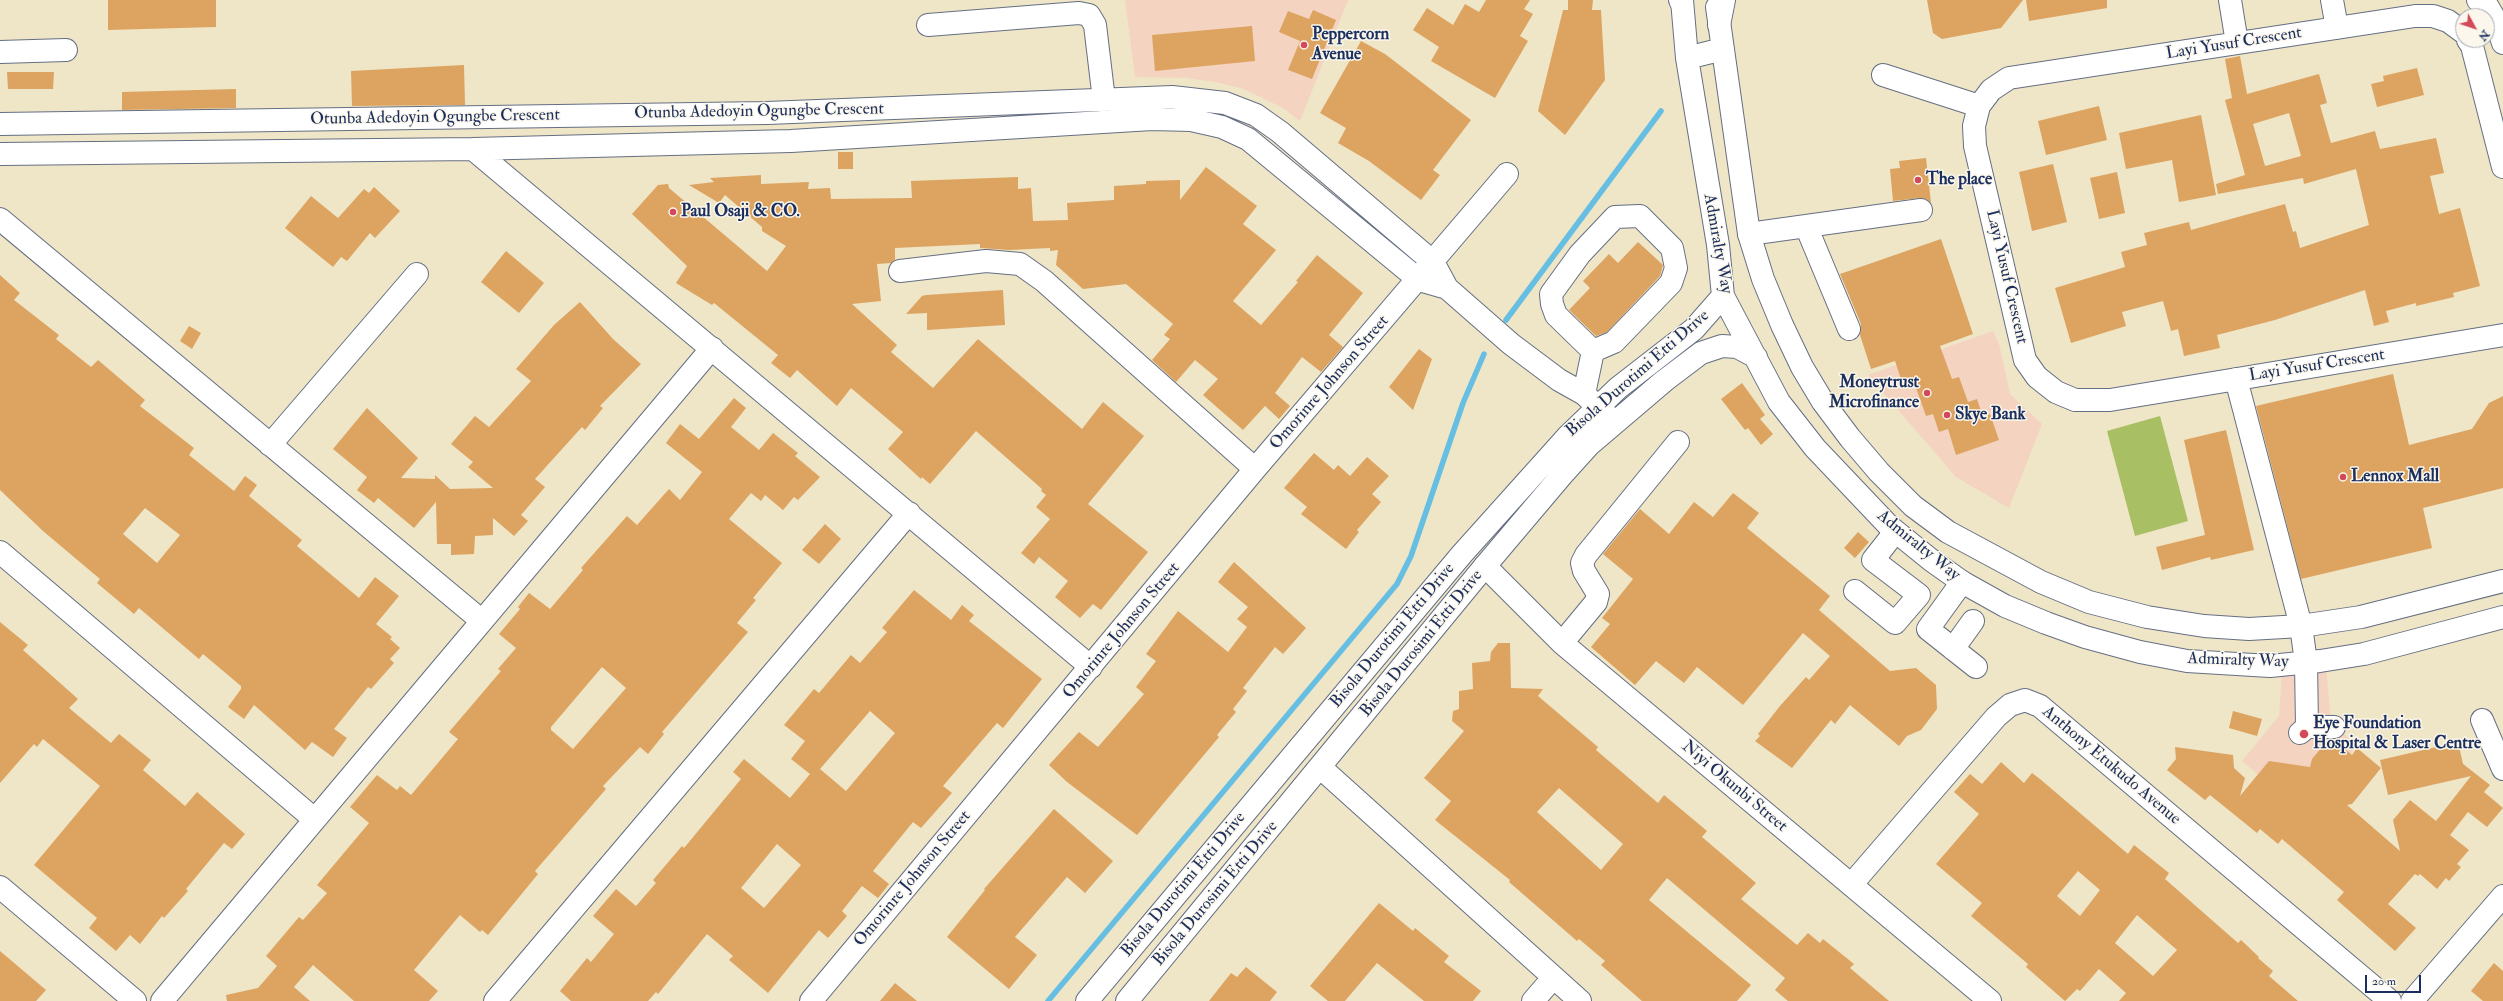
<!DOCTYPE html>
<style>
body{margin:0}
#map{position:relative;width:2503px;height:1001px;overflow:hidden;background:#efe5c7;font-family:"IM FELL Double Pica",serif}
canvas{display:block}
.north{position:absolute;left:2455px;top:8px;width:40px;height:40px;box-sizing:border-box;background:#fbf7ec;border:1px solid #a1a7b3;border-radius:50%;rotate:130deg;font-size:11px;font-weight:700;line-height:16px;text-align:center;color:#1b2f5e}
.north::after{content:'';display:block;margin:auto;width:14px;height:18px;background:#d1495b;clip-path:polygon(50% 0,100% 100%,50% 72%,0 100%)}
.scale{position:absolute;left:2365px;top:975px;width:56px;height:18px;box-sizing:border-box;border:2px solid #1b2f5e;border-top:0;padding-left:5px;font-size:12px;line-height:14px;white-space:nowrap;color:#1b2f5e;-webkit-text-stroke:3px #fbf7ec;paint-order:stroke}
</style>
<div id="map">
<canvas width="2503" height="1001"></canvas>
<div class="north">N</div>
<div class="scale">20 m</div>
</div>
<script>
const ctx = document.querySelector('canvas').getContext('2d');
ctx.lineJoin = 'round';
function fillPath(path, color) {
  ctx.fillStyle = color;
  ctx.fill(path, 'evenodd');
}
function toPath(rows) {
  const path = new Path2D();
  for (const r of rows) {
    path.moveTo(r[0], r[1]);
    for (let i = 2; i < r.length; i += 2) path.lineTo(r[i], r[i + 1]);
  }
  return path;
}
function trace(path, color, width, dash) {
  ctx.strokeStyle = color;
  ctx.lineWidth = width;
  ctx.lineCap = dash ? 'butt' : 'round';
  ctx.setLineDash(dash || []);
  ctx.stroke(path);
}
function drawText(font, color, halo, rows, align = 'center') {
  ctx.font = font + ' "IM FELL Double Pica",serif';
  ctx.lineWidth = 3;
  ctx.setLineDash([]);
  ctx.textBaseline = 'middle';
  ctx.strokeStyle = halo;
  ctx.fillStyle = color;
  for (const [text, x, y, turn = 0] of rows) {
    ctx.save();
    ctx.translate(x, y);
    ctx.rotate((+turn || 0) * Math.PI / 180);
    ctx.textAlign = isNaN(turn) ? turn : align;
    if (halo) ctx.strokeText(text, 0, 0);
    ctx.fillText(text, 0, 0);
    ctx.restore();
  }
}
const built = toPath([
 [1125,0,1348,0,1300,121,1283,108,1244,89,1216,82,1186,78,1135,77],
 [1993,331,1999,344,2010,394,2042,424,2009,508,1956,477,1868,375],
 [2326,666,2331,722,2357,746,2310,803,2287,799,2242,761,2279,716,2282,671]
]);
const green = toPath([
 [2160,416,2188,521,2135,536,2107,431]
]);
const stream = toPath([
 [1506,320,1661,111],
 [1048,1001,1397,584,1411,556,1463,403,1484,354]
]);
const building = toPath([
 [108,0,216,0,216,27,108,30],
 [1486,0,1530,0,1524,9,1533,14,1520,36,1528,41,1495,98,1431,61,1439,47,1413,30,1427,8,1453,25,1465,4,1479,12],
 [1568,0,1593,0,1592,10,1601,10,1605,80,1565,135,1538,111,1563,10,1568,10],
 [1927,0,2023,0,2001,28,1942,39,1933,33],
 [2026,0,2107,0,2107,8,2029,21],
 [1313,10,1336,20,1312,79,1288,70,1300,41,1279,32,1288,11,1309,19],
 [1252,26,1255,61,1155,71,1152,35],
 [1361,41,1385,54,1471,120,1433,170,1440,175,1421,200,1369,161,1338,143,1346,128,1320,113],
 [2240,56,2247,94,2319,74,2327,103,2320,105,2331,143,2375,131,2380,149,2436,138,2444,173,2430,176,2439,214,2460,208,2480,286,2453,293,2454,297,2416,306,2416,303,2386,311,2389,322,2374,326,2365,290,2275,320,2217,335,2220,348,2184,356,2178,329,2171,331,2163,301,2122,312,2126,326,2071,343,2055,288,2125,267,2121,252,2147,245,2144,233,2189,222,2191,230,2285,204,2293,232,2296,231,2300,248,2369,225,2356,169,2304,184,2303,178,2218,194,2216,184,2245,175,2225,100,2232,98,2225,59],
 [2289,113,2301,156,2265,166,2253,124],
 [464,65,465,105,352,106,351,71],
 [2417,68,2424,95,2377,107,2371,84,2384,81,2383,76],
 [7,72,54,72,53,89,8,89],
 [236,89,236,108,122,110,122,92],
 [2099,106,2107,140,2046,155,2038,121],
 [2201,115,2216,195,2179,202,2172,160,2126,169,2119,133],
 [838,152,853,152,853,169,838,169],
 [1926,158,1931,203,1926,199,1920,198,1893,201,1890,169,1900,168,1899,161],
 [2053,164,2067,222,2032,231,2019,172],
 [1206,167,1257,206,1243,224,1276,250,1233,301,1261,325,1298,282,1296,281,1317,255,1363,293,1329,335,1343,347,1321,372,1302,357,1275,393,1290,406,1279,419,1265,406,1243,430,1203,395,1218,379,1195,360,1176,382,1152,360,1170,339,1164,335,1173,324,1126,284,1083,289,1056,265,1058,250,1050,251,1050,248,1009,250,980,248,980,244,895,248,895,260,891,263,877,264,881,301,852,304,897,345,891,352,933,388,978,339,1082,429,1103,402,1144,436,1088,504,1148,552,1101,610,1093,604,1080,618,1055,597,1068,581,1039,557,1034,564,1021,553,1050,519,1036,507,1046,495,1041,491,1042,489,976,431,930,484,922,477,921,479,888,449,903,432,851,388,837,406,797,370,790,378,771,363,778,355,714,303,712,305,676,283,687,266,632,214,658,185,668,184,669,188,767,271,786,246,762,231,762,227,725,195,719,203,689,185,714,182,710,178,761,175,761,184,809,182,808,189,830,188,831,199,912,198,911,181,1018,177,1018,189,1031,188,1033,221,1068,220,1067,203,1114,200,1114,186,1146,184,1146,181,1180,180,1180,200],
 [2117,172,2125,213,2099,219,2090,178],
 [374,187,400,211,375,238,370,233,347,261,341,257,333,267,285,228,311,196,338,218,364,189,369,193],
 [1941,239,1973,334,1940,346,1952,379,1959,377,1968,402,1977,399,1983,417,1990,414,1999,440,1956,455,1948,429,1939,432,1933,414,1926,416,1915,385,1904,388,1895,361,1871,369,1860,335,1861,324,1840,274],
 [1638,242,1663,265,1660,276,1607,332,1596,336,1569,310,1590,288,1583,281,1609,254,1618,263],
 [506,251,544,283,519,313,481,282],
 [0,275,20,293,14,300,59,335,56,339,91,367,98,360,145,400,140,406,194,448,189,455,234,491,245,476,257,485,249,496,302,540,297,546,359,598,375,577,399,596,376,624,392,637,390,639,400,648,390,659,394,663,371,689,368,687,334,729,347,738,333,757,312,742,305,750,254,705,244,719,228,707,241,689,241,686,203,654,199,659,139,608,134,614,97,583,100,579,43,531,0,490],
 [145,508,180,535,157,563,123,534],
 [1003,290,1005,325,927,330,927,313,906,314,922,296,926,295],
 [580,302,613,339,641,364,600,406,603,408,585,430,582,427,535,479,545,487,521,515,528,521,514,536,493,518,493,535,475,536,474,554,451,555,451,544,437,544,436,502,414,528,378,498,374,503,357,490,367,477,333,449,367,408,418,458,401,478,435,479,435,475,450,489,493,488,468,467,473,462,451,444,475,416,489,427,531,381,516,369,554,325],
 [189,326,201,333,192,349,180,341],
 [1419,349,1432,359,1413,410,1389,387],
 [2393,374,2409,445,2472,429,2489,403,2503,396,2503,488,2423,508,2432,548,2301,579,2256,406],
 [1742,383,1765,415,1760,419,1773,434,1761,445,1748,428,1745,430,1721,399],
 [734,398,746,408,731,427,759,450,773,433,798,453,795,456,820,477,798,500,794,497,783,510,765,495,761,501,751,493,729,519,782,563,753,598,756,600,737,623,748,632,662,732,664,734,648,754,640,747,603,786,606,789,535,871,538,874,488,935,482,930,480,932,460,915,414,970,438,991,429,1001,354,1001,313,965,294,987,310,1001,227,1001,226,995,258,988,277,966,266,956,299,917,303,920,327,893,317,885,369,823,350,807,377,775,397,790,400,786,411,795,458,739,449,732,501,671,498,669,516,648,499,634,520,609,518,607,529,593,550,609,583,570,581,568,627,516,637,525,669,489,680,500,702,472,666,443,680,424,699,439],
 [602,667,626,688,573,749,551,730,551,727],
 [2226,430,2254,550,2211,560,2210,557,2162,570,2156,547,2205,535,2184,440],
 [1314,453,1334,470,1338,465,1350,476,1367,457,1389,476,1372,494,1381,502,1357,530,1359,532,1346,549,1301,514,1307,507,1284,488],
 [1733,493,1759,513,1747,528,1830,596,1819,610,1890,671,1916,668,1936,685,1937,709,1921,730,1907,736,1899,746,1850,705,1835,724,1831,720,1792,768,1755,741,1760,736,1758,734,1780,706,1806,677,1809,680,1830,656,1803,633,1743,705,1697,667,1684,683,1656,661,1635,685,1591,647,1610,624,1602,618,1633,579,1603,554,1640,509,1669,534,1694,502,1713,517],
 [825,524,841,539,819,564,802,550],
 [1858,532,1869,542,1855,558,1844,548],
 [1234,562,1306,628,1283,654,1275,647,1243,688,1247,691,1233,709,1236,712,1217,735,1219,737,1137,835,1067,782,1049,765,1079,732,1098,747,1144,694,1136,687,1156,661,1146,654,1178,611,1228,652,1247,627,1237,619,1248,607,1218,582],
 [914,590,951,620,962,605,974,615,969,621,1042,679,1003,728,997,723,943,786,952,793,921,828,913,822,873,871,889,884,878,898,862,886,842,911,847,916,828,938,819,930,768,993,729,960,733,956,707,934,658,994,656,992,648,1001,571,1001,560,991,587,958,591,962,614,934,593,916,616,889,636,906,656,883,653,880,682,846,684,848,741,779,733,772,744,759,790,798,810,774,791,759,805,741,784,725,814,689,819,693,851,655,860,663,887,632,882,628],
 [870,711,895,733,846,791,820,769],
 [777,844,801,865,764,908,741,888],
 [0,622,28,645,23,650,78,699,69,708,111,743,119,734,151,760,143,770,185,806,197,792,245,834,232,849,224,843,186,889,188,891,164,918,162,916,140,944,130,935,116,951,89,928,97,918,34,865,100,786,43,739,37,747,34,744,0,783],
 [1498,643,1510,643,1511,688,1543,689,1538,696,1598,747,1596,750,1658,803,1664,795,1707,831,1702,837,1756,883,1741,899,1797,945,1808,933,1820,943,1823,939,1854,964,1850,968,1889,1001,1788,1001,1775,990,1785,978,1667,878,1649,900,1751,985,1737,1001,1642,1001,1601,965,1605,961,1579,939,1577,941,1509,882,1510,880,1435,820,1451,801,1424,778,1464,731,1452,721,1453,711,1459,709,1459,691,1473,689,1472,663,1490,661,1491,652],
 [1559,788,1623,844,1601,870,1537,812],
 [2233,711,2262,719,2257,736,2229,728],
 [2328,740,2334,740,2352,755,2357,748,2381,768,2352,804,2347,805,2400,851,2393,820,2410,800,2436,821,2471,776,2388,795,2380,760,2458,742,2463,764,2490,785,2484,792,2503,808,2487,827,2468,812,2450,835,2469,850,2457,864,2461,867,2449,881,2446,878,2437,889,2420,874,2418,876,2415,874,2388,904,2416,928,2395,951,2337,900,2344,892,2282,839,2278,844,2260,829,2257,833,2210,795,2205,800,2167,770,2176,759,2175,747,2233,755,2234,768,2245,778,2240,796,2269,761,2310,767,2312,759],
 [2001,762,2024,783,2032,773,2040,779,2128,854,2134,845,2169,873,2165,879,2238,943,2241,940,2259,957,2258,958,2273,971,2269,976,2298,1001,2119,1001,2126,993,2099,969,2080,991,2077,989,2065,1001,2026,967,2028,964,1971,916,1982,903,1936,864,1979,814,1954,792,1970,774,1982,784],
 [2078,871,2100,890,2080,916,2057,896],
 [2137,915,2177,950,2153,976,2115,943],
 [1054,809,1113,861,1085,893,1067,877,1015,937,1037,955,1009,989,947,937,985,890,984,889],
 [1379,903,1413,931,1415,928,1449,956,1444,962,1481,991,1473,1001,1424,1001,1377,963,1345,1001,1328,1001,1310,986],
 [0,951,46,990,36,1001,0,1001],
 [2494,963,2503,971,2503,1001,2483,1001,2471,991],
 [1246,967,1277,992,1270,1001,1209,1001,1231,973,1237,977],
 [895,983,917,1001,880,1001]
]);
const minor = toPath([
 [2230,0,2237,43],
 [2332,0,2337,28],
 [2478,0,2488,7,2495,19,2503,43],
 [928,25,1079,13,1089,15,1095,25,1104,100],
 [2463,32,2448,21,2433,16,2415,16,2009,78,1991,90,1979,106,1974,126,1975,146,2025,360,2037,377,2056,392,2075,400,2110,400,2503,335],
 [2468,40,2472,46,2503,167],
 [0,52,66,50],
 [1883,75,1979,106],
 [0,124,767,113,1172,97,1225,103,1256,115,1280,132,1433,262,1447,288,1511,344,1559,380,1584,394,1612,420],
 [473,149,1091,667],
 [0,154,473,149,791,141,1152,119,1191,120,1222,127,1248,139,1419,280,1447,288],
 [0,219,482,621],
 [1806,226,1849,329],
 [1749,234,1921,210],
 [900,271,986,261,1020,264,1044,281,1255,469],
 [2236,379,2301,626,2306,662,2307,727,2300,733],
 [1584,394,1593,351,1556,315,1552,304,1551,294,1580,254,1615,217,1640,216,1672,248,1676,268,1671,283,1614,342,1593,351],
 [270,445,417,274],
 [0,552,314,819],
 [1485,566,1562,643,1990,1001],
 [1962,582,1928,629,1976,667],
 [1855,591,1895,623,1919,595,1873,560,1895,532],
 [1562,643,1596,602,1598,594,1584,571,1582,563,1586,555,1678,442],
 [1953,649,1973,621],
 [2482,720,2503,769],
 [2307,727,2334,727],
 [1321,768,1580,1001],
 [1851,885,1996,717,2010,705,2025,700,2040,706,2390,1001],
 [0,887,135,1001],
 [162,1001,712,348],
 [495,1001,909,513],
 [811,1001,1255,469,1507,174],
 [1533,1001,1553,978],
 [2412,1001,2503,896]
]);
const major = toPath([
 [1682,0,1687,58,1718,245,1723,296,1779,402,1815,448,1889,526,1931,560,1962,582,2005,606,2046,623,2085,637,2140,652,2187,661,2270,666,2320,661,2364,654,2503,617],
 [1717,7,1749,234,1763,279,1782,325,1802,367,1823,402,1850,438,1879,472,1913,506,1948,532,2041,582,2089,602,2147,617,2204,626,2249,629,2301,626,2361,617,2503,581],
 [1687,58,1723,49],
 [1087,1001,1462,554,1567,437,1618,388,1694,329,1723,296],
 [1127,1001,1485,566,1562,475,1590,444,1664,381,1701,353,1722,346,1737,347,1756,357]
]);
const highway = toPath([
 [1680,0,1682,4],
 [1719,25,1724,0]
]);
const markers = [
 [1304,45,4,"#d1495b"],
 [1918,180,4,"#d1495b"],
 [673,212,4,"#d1495b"],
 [1927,393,4,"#d1495b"],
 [1947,415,4,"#d1495b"],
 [2343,477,4,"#d1495b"],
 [2304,734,5,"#d1495b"]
];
const poiNames = [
 ["Peppercorn",1312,35],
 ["Avenue",1312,55],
 ["The place",1926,180],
 ["Paul Osaji & CO.",681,212],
 ["Moneytrust",1919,383,"right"],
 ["Microfinance",1919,403,"right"],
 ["Skye Bank",1955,415],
 ["Lennox Mall",2351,477],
 ["Eye Foundation",2313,724],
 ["Hospital & Laser Centre",2313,744]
];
const streetNames = [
 ["Layi Yusuf Crescent",2234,44,-9],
 ["Otunba Adedoyin Ogungbe Crescent",759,112,-1],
 ["Otunba Adedoyin Ogungbe Crescent",435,118,-1],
 ["Admiralty Way",1717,244,80],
 ["Layi Yusuf Crescent",2006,277,77],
 ["Layi Yusuf Crescent",2317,366,-9],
 ["Bisola Durotimi Etti Drive",1638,374,-41],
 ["Omorinre Johnson Street",1330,383,-49],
 ["Admiralty Way",1918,546,39],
 ["Omorinre Johnson Street",1122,631,-50],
 ["Bisola Durotimi Etti Drive",1393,636,-50],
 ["Bisola Durosimi Etti Drive",1422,644,-51],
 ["Admiralty Way",2238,661,2],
 ["Anthony Etukudo Avenue",2111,766,40],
 ["Niyi Okunbi Street",1734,787,40],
 ["Omorinre Johnson Street",913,879,-50],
 ["Bisola Durotimi Etti Drive",1184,885,-50],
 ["Bisola Durosimi Etti Drive",1216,894,-50]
];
fillPath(built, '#f4d3c0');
fillPath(green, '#a8bf64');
trace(stream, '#66bfe3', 5.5);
fillPath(building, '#dca460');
trace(minor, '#656f83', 24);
trace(major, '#656f83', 24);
trace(highway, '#656f83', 24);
trace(minor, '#fff', 22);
trace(major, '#fff', 22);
trace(highway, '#fff', 22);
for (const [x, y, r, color] of markers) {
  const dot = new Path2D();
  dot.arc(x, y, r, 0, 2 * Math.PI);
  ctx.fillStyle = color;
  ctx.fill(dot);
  trace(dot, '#fbf7ec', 1.5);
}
drawText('bold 17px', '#1b2f5e', '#fbf7ec', poiNames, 'left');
drawText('17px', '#1b2f5e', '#fbf7ec', streetNames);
</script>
